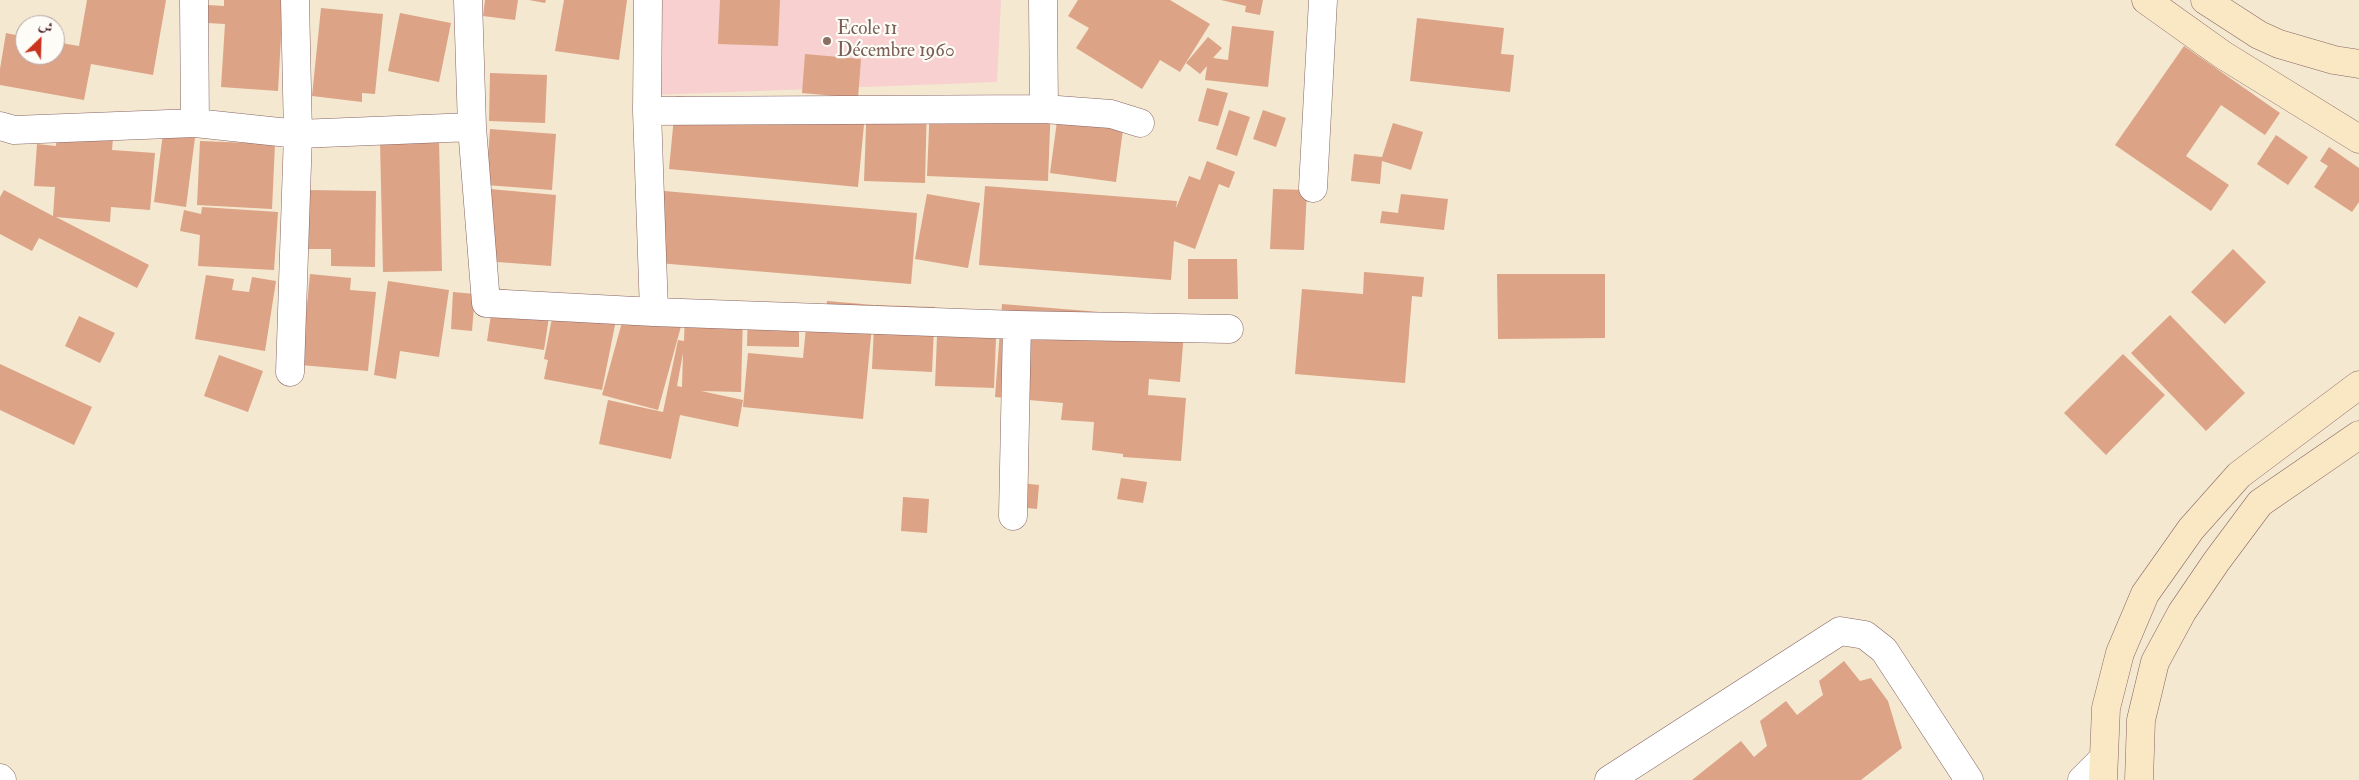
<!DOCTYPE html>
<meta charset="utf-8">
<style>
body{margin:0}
#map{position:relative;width:2359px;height:780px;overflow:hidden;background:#f4e8d0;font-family:"IM FELL Double Pica",Amiri,serif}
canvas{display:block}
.north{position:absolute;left:15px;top:15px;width:50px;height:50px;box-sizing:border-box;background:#fdfcf7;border:1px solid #b5a4a5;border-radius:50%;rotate:24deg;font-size:14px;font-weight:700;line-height:20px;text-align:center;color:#4a1f2b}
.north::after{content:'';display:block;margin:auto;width:18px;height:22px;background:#c8321e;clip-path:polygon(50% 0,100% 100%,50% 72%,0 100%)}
</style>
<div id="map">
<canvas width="2359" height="780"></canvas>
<div class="north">ش</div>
</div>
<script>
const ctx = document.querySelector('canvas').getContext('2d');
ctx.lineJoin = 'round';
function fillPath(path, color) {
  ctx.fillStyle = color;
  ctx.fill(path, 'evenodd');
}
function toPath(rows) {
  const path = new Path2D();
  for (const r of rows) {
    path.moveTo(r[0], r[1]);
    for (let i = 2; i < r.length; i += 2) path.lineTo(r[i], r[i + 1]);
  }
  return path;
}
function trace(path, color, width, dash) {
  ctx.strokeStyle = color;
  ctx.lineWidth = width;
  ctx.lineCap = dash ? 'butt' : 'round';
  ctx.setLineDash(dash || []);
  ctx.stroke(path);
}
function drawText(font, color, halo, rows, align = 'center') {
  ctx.font = font + ' "IM FELL Double Pica",serif';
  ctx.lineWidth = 4.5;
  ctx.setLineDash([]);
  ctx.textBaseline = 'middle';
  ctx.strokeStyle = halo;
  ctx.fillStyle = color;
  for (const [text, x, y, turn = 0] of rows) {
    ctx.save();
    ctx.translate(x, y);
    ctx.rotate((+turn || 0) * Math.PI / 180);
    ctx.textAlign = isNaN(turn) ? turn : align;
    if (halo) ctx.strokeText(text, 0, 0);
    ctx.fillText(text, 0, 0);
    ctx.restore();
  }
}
const built = toPath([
 [657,0,1001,0,997,82,652,95]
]);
const building = toPath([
 [87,0,166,0,153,75,91,64,84,100,0,85,0,69,6,33,25,37,25,55,55,55,55,42,79,46],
 [224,0,283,0,278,91,221,87,225,24,207,23,208,5,224,6],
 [485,0,518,0,515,20,483,16],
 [529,0,546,0,545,3],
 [564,0,627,0,619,60,555,51],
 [720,0,780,0,778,46,718,44],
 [1078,0,1170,0,1210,24,1180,72,1160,60,1142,89,1076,48,1089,28,1068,16],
 [1221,0,1263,0,1260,15,1245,12,1246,6],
 [321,8,383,14,375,94,362,93,362,102,312,96],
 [400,13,451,23,439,82,388,71],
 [1417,18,1504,28,1501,54,1514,55,1510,92,1410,81],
 [1232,26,1274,31,1268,87,1205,80,1207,66,1200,74,1186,63,1208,37,1222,48,1213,58,1228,60],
 [2184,46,2280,113,2265,135,2221,105,2186,156,2229,185,2211,211,2115,145],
 [805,54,861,59,858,98,802,93],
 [490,73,547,75,545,123,489,121],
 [1207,88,1228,93,1218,126,1198,121],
 [676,96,865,114,858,187,669,169],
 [1060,99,1126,107,1116,182,1050,173],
 [867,100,927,102,925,183,864,181],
 [1051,103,1048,181,927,176,930,104],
 [1229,110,1250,117,1237,156,1216,149],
 [1263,110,1286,118,1276,147,1253,139],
 [1393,123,1423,132,1411,170,1382,161,1380,184,1351,181,1354,154,1382,157],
 [164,126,196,130,186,207,154,202],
 [490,129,556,134,552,190,486,185],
 [57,133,113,138,112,150,155,153,150,210,111,207,110,222,56,217,149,265,137,288,39,238,32,251,0,234,0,197,4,190,53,216,55,187,34,186,37,144,56,146],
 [2276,135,2308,157,2288,185,2257,164],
 [439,140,442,271,383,272,380,142],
 [200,141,275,144,272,209,197,205],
 [2329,147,2359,168,2359,202,2352,212,2314,187,2328,166,2320,161],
 [1207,161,1235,172,1229,188,1219,184,1195,249,1174,241,1171,280,979,265,985,186,1177,201,1176,208,1189,176,1200,180],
 [490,189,556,195,551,266,484,261],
 [1273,189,1307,190,1304,250,1270,249],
 [308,190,376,191,375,267,331,266,331,249,307,249],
 [664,191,917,213,911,284,658,263],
 [927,194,980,203,968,268,915,259],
 [1401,194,1448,199,1444,230,1380,223,1382,211,1398,213],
 [202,207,278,212,274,270,198,266,200,235,180,231,184,210,201,214],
 [2233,249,2266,282,2225,324,2191,292],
 [1188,259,1237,259,1238,299,1188,299],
 [1364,272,1424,277,1422,297,1412,296,1405,383,1295,374,1302,289,1363,294],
 [310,274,351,278,350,290,376,292,368,371,301,365],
 [1497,274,1605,274,1605,338,1498,339],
 [206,275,234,279,232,290,249,292,252,277,276,281,265,351,195,339],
 [388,281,449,290,439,357,400,351,396,379,374,375],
 [495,288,552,297,544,350,487,341],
 [453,292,475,294,472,331,451,329],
 [556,298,618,310,602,390,544,379,548,360,544,359],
 [827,301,874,305,863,419,743,407,748,353,803,358,807,317,826,319],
 [627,304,683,319,658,410,602,395],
 [1002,304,1185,319,1180,382,1149,379,1148,395,1186,398,1181,461,1123,457,1123,454,1092,450,1094,422,1061,420,1063,403,995,397],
 [875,305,935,307,932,372,872,369],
 [748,310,799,311,799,347,747,346],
 [685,312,743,314,741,392,701,391,743,400,738,427,680,415,671,459,599,444,608,400,663,412,678,340,684,341],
 [683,353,682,387,677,386],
 [938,312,997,314,994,388,935,386],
 [2170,315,2245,393,2206,431,2131,353],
 [79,316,115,333,100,363,65,346],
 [2123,354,2165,395,2106,455,2064,413],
 [219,355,263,371,248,412,204,396],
 [0,364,92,407,74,445,0,410],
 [1121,478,1147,482,1143,503,1117,499],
 [1011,482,1039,485,1037,509,1009,506],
 [903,497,929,499,927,533,901,531],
 [1844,661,1860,681,1871,678,1888,701,1902,748,1861,780,1692,780,1741,741,1754,757,1767,746,1760,721,1786,701,1797,715,1823,695,1819,681]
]);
const minor = toPath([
 [194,0,195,123],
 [468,0,472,127,486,303,654,312,1017,325,1229,329],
 [648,0,647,111,1044,109,1043,0],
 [1044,109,1111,114,1140,123],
 [647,111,654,312],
 [0,126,14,130,195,123,298,134,472,127],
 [1313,188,1323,0],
 [290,372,298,134,295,0],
 [1013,516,1017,325],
 [0,778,2,780],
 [1609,780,1840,631,1865,635,1884,650,1969,780],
 [2082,780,2103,759]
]);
const secondary = toPath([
 [2146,0,2223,55,2359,139],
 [2205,0,2259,35,2279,44,2334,60,2359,64],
 [2103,780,2106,708,2120,653,2145,594,2191,529,2239,475,2359,385],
 [2139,780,2141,720,2155,662,2182,612,2216,562,2260,503,2359,435]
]);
const markers = [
 [827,41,5,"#8d6e63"]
];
const educationNames = [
 ["Ecole 11",837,30],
 ["Décembre 1960",837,52]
];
fillPath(built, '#f7d0cf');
fillPath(building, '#dca386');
trace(minor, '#866565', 29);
trace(secondary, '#866565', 29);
trace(minor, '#fff', 28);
trace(secondary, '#fae7c3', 28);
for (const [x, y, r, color] of markers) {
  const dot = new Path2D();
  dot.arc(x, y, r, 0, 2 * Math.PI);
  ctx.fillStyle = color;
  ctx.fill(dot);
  trace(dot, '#fdfcf7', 2);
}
drawText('19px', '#785e54', '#fdfcf7', educationNames, 'left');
</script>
